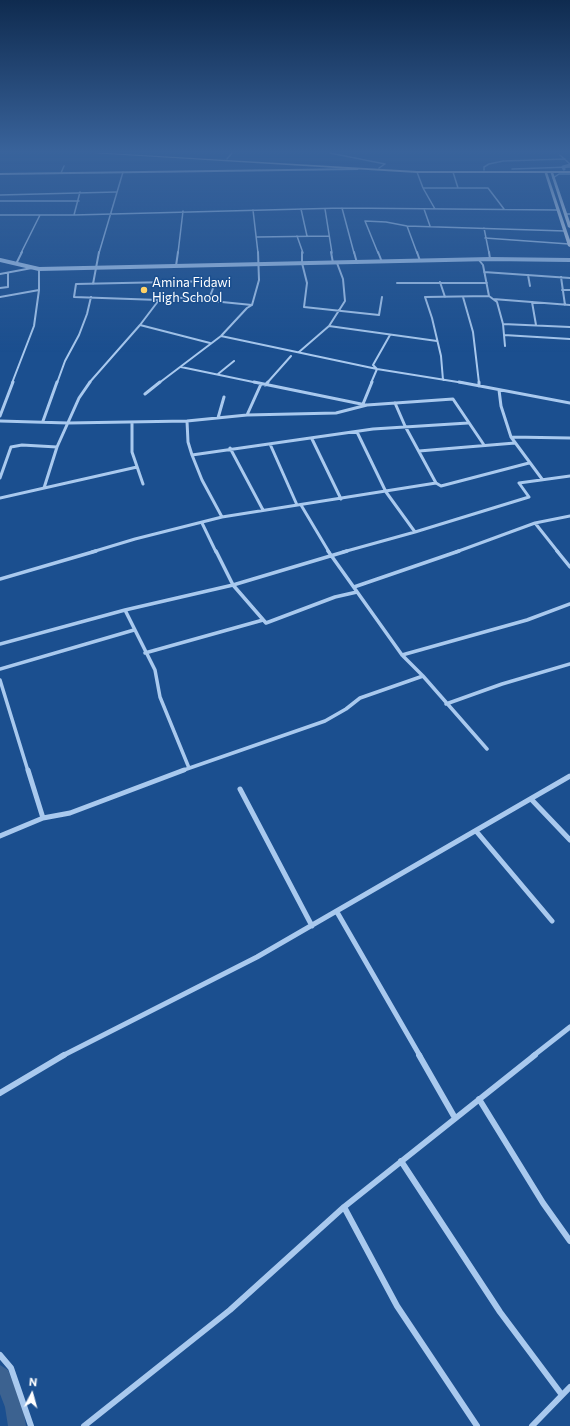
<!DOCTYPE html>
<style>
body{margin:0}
#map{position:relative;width:570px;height:1426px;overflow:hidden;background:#1b4f8f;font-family:Commissioner,sans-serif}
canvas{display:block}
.north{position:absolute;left:12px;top:1374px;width:40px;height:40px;-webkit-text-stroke:3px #1b4f8f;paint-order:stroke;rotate:6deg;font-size:11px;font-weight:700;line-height:16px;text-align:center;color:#fff}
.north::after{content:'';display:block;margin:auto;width:14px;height:18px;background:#fff;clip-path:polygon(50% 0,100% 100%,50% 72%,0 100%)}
</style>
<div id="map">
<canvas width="570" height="1426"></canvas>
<div class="north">N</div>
</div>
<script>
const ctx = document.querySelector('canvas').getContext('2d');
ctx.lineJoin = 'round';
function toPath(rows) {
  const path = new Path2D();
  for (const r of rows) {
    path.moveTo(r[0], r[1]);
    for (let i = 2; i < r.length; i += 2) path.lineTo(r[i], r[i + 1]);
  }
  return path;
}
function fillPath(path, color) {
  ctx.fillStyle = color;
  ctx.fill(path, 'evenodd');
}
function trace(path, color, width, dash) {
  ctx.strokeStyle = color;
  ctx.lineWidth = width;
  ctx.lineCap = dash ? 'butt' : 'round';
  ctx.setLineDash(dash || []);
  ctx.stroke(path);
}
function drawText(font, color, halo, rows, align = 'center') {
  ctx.font = font + ' Commissioner,sans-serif';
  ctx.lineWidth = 3;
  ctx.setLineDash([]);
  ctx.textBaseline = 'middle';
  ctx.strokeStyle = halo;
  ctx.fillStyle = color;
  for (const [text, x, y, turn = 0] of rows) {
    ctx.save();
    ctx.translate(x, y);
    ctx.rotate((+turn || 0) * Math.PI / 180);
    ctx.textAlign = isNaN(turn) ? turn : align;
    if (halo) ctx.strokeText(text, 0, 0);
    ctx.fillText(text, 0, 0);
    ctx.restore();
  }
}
const canal = toPath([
 [0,1365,8,1370,23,1407,26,1426,8,1426,5,1407,0,1394,0,1365]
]);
const minorFar5 = toPath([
 [330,153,385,164,379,168],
 [560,155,570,164],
 [227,159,232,153],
 [512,169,570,167],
 [484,170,484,167,489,164,503,161,565,159],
 [417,172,423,188,435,209],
 [453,172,458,188,488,188,504,209],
 [61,173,64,166],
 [553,178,559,174,570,174],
 [423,188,458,188],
 [0,195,116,192],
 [0,201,79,201],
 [342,208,354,253],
 [301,209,307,236],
 [325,209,332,253],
 [424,209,430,226],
 [253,210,258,253],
 [566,214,570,214],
 [0,215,74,215,342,208,557,210],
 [74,215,80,192],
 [407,226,417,253],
 [484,228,489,253],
 [297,236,303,253],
 [257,237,329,236],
 [485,238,569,244],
 [21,253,40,215],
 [99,253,123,172],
 [178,253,183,211],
 [378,253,365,221,386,222,407,226,565,231]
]);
const minorFar4 = toPath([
 [302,252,302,263,307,283,304,307,379,315,382,297],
 [331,252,333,263],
 [354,252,357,263],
 [378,252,382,262],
 [417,252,420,261],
 [489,252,490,259],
 [479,260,483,265,489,296,497,302,503,324,505,346],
 [16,264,22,252],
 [176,266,178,252],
 [484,272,570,278],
 [0,274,32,268],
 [528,275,530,286],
 [561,277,565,305],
 [440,282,445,297],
 [397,283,487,283],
 [93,284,99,252],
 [0,288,8,287,8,273],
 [562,290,570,290],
 [0,297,39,290],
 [463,297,473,332,479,383],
 [493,299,570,305],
 [159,300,74,297,76,284,216,281,208,301],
 [532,302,536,325],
 [503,324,570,327],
 [140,325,210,343],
 [329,326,437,341],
 [504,335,570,339],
 [221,336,377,369,464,383],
 [299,352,329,326,345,301,343,279,337,263],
 [181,367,258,383],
 [218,374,234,361],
 [443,380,441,356,432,318,425,297,489,296],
 [12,383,34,326,39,290,39,269],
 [57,383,65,361,79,335,87,314,91,297],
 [89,383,140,325,162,296,252,305],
 [159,383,221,336,247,308,252,305,259,280,258,252],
 [267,383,291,356],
 [371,383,377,369,373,365,390,335]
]);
const minorFar3 = toPath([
 [254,382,366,405],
 [459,382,570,403],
 [479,382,479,386],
 [265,385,268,382],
 [499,390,501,406,511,437,542,479],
 [145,394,160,382],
 [395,403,405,426,436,483,441,486,529,463],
 [363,404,372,382],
 [247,415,261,384],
 [0,416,13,382],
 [218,418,224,397],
 [0,421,68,423,187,421,247,415,336,413,367,405,453,399,484,445],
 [43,421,57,382],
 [187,421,188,442,192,455,202,480,222,517],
 [132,423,132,452,143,484],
 [357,432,386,492,415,532],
 [511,437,570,438],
 [312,439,341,499],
 [270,444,297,505],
 [230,448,263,510],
 [419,451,515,443],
 [192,455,373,429,468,423],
 [0,478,11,447,22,445,57,447],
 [44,488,57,447,79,398,90,382],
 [0,498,137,467],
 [301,505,329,552],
 [202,523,216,552],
 [535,523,558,552],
 [92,552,135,539,222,517,436,483],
 [343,552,415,532,529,497,519,483,570,476],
 [456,552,535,523,570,516]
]);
const minorFar2 = toPath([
 [216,551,233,585,266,623,335,597,357,592],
 [328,551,402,655,423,676,487,749],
 [557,551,570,567],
 [0,579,96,551],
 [354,587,459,551],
 [125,610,155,670,160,697,189,768],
 [0,644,125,610,233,585,347,551],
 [145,653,263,620],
 [402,655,527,620,570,604],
 [0,669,134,630],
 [0,680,28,771],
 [446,704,502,684,570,664],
 [181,771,325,721,346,709,360,698,423,676]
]);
const minorFar1 = toPath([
 [28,770,43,818],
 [240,789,312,926],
 [531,799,570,840],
 [476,831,552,921],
 [0,836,43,818,70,813,184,770],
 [337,912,420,1056],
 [62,1056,257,957,570,776],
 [533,1056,570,1027]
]);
const minor = toPath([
 [419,1055,455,1118],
 [0,1093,64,1055],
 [479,1099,543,1203,570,1241],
 [401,1161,500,1312,562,1395],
 [344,1207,397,1306,477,1426],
 [0,1355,11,1368,31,1426],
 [84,1426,230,1310,344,1207,535,1055],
 [532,1426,570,1387]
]);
const tertiaryFar1 = toPath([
 [564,169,563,167,570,165]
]);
const tertiary = toPath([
 [0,260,39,269,490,259,570,260]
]);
const secondary = toPath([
 [359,168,358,170,0,175,0,173,359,168],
 [544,171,547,172,570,240,570,247,568,246,544,171],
 [550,171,553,172,570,222,570,228,568,227,550,171]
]);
const trunk = toPath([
 [91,153,107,153,417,171,570,171,570,173,417,173,91,153]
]);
const markers = [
 [144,290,4,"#ffd166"]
];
const farPoinames = [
 ["Amina Fidawi",152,283],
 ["High School",152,298]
];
fillPath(canal, '#3c6290');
trace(minorFar5, '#a9c9ee', 1.5);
trace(minorFar4, '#a9c9ee', 2);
trace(minorFar3, '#a9c9ee', 3);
trace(minorFar2, '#a9c9ee', 3.5);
trace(minorFar1, '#a9c9ee', 5);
trace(minor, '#a9c9ee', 6);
trace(tertiaryFar1, '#a9c9ee', 3);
trace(tertiary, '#a9c9ee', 4);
fillPath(secondary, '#d6e6fa');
fillPath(trunk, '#f8faff');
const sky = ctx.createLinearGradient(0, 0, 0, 352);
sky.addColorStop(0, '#0f2b4f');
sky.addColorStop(0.43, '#39639b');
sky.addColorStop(1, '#39639b00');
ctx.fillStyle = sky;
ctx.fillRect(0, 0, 570, 352);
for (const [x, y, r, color] of markers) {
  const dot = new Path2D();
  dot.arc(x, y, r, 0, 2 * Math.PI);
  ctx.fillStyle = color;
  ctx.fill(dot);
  trace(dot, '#1b4f8f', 1.5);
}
drawText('13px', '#fff', '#1b4f8f', farPoinames, 'left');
</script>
